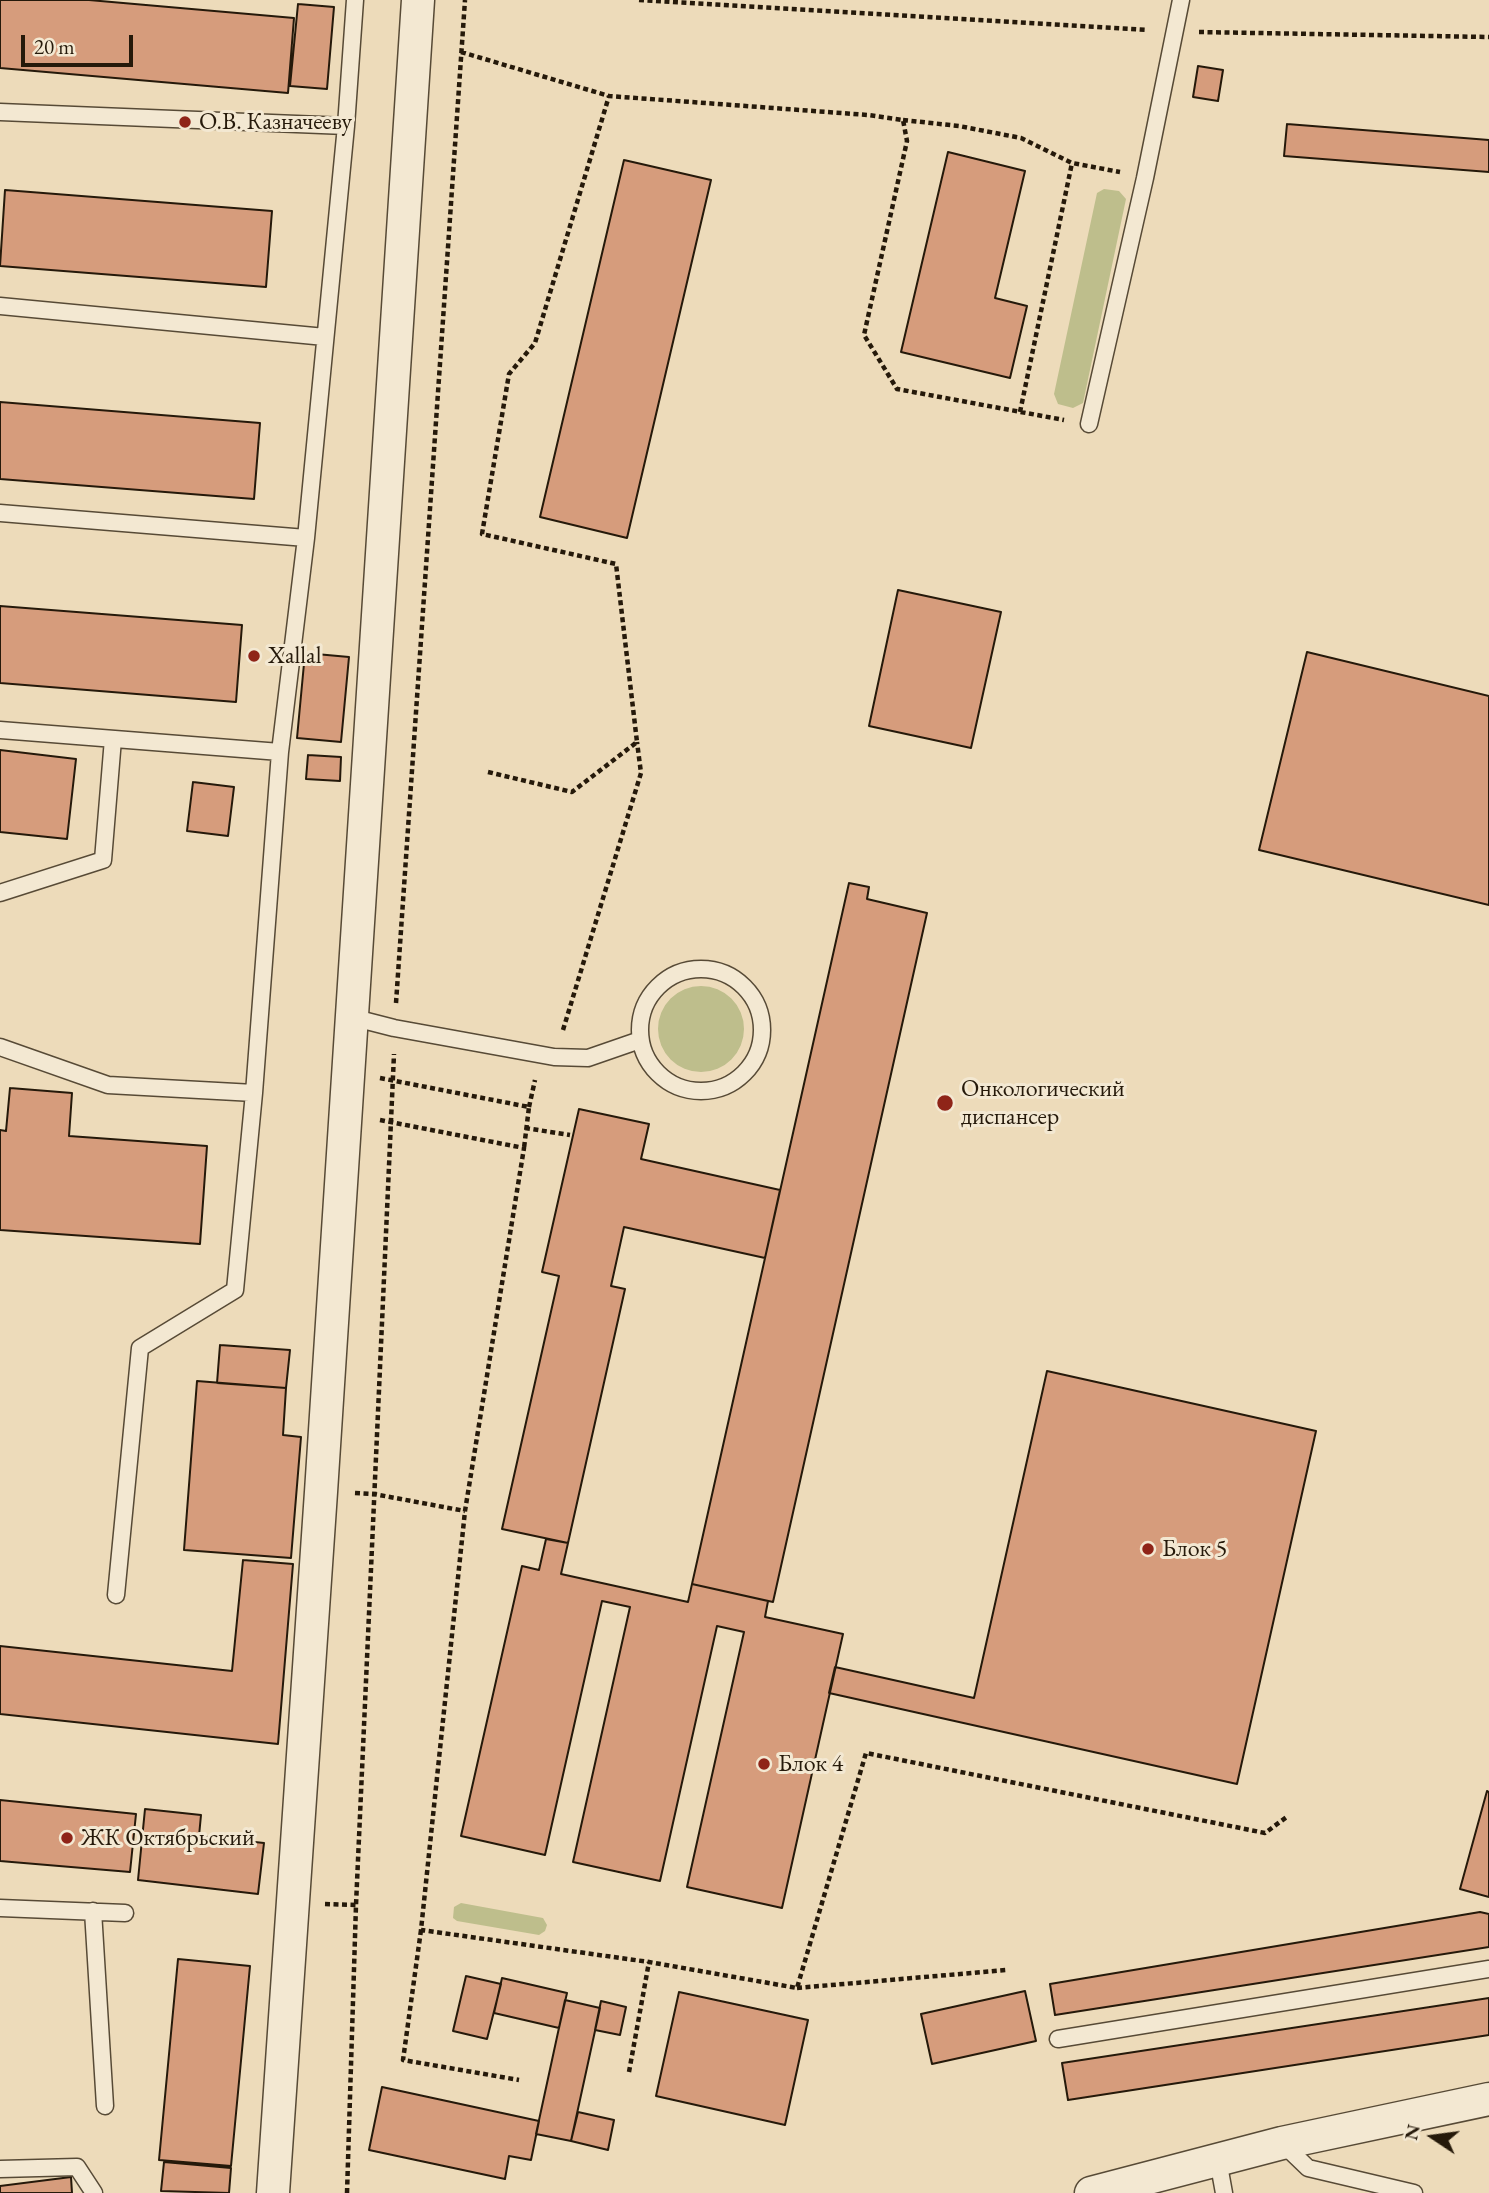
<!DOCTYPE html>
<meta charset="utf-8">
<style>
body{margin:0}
#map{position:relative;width:1489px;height:2193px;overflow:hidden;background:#eddbba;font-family:"EB Garamond",serif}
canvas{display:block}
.north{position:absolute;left:1398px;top:2102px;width:70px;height:70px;-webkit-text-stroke:5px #f3e8d2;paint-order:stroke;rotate:283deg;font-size:19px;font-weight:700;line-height:28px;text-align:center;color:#25190a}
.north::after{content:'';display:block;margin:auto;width:24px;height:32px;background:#25190a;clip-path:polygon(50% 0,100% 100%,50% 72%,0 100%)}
.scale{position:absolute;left:21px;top:35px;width:112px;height:32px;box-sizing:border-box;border:4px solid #25190a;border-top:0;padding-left:9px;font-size:21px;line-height:24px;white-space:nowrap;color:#25190a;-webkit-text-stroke:5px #f3e8d2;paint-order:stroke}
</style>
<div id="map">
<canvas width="1489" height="2193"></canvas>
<div class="north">N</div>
<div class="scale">20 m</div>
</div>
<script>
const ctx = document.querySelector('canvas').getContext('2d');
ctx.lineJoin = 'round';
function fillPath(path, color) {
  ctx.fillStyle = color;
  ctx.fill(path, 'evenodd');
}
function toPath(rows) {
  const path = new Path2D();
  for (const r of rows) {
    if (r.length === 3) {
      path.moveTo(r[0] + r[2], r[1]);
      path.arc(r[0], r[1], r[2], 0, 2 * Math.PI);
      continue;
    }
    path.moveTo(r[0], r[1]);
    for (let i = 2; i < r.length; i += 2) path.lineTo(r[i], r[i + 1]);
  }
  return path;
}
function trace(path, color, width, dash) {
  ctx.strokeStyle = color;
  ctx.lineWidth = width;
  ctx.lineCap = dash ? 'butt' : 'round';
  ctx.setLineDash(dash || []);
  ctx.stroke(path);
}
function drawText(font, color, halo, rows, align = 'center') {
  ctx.font = font + ' "EB Garamond",serif';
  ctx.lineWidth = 6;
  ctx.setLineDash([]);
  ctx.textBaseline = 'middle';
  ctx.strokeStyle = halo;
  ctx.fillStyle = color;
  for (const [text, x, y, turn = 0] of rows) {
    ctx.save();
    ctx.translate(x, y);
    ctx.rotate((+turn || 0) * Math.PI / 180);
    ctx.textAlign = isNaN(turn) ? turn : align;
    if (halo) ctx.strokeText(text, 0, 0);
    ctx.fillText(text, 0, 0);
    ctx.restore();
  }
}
const green = toPath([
 [1104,189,1119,191,1126,199,1083,403,1073,408,1058,404,1054,394,1097,193],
 [701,1029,43],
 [461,1903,543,1918,547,1925,545,1931,539,1935,457,1921,453,1918,454,1907]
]);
const building = toPath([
 [0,0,89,0,294,18,288,93,0,68,0,0],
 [298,4,334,7,327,89,290,86,298,4],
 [1198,66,1223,70,1218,101,1193,97,1198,66],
 [1287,124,1489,140,1489,172,1284,156,1287,124],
 [948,152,1025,171,995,298,1027,306,1010,378,901,352,948,152],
 [624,160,711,180,627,538,540,517,624,160],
 [5,190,272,211,266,287,0,266,5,190],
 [0,402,260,423,254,499,0,479,0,402],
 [898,590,1001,612,971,748,869,726,898,590],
 [0,606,242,625,236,702,0,683,0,606],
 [1307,652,1489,696,1489,905,1259,850,1307,652],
 [305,653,349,657,341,742,297,738,305,653],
 [0,750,76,759,67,839,0,832,0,750],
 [308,755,341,757,340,781,306,779,308,755],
 [193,782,234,787,228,836,187,831,193,782],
 [849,883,869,887,867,899,927,913,773,1602,692,1584,849,883],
 [10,1088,72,1093,69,1136,207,1146,200,1244,0,1230,0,1130,6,1131,10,1088],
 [579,1109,649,1124,641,1159,780,1190,765,1258,624,1227,611,1286,625,1289,568,1543,502,1529,559,1276,542,1272,579,1109],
 [220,1345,290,1350,286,1388,217,1383,220,1345],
 [1047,1371,1316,1431,1237,1784,829,1693,835,1667,974,1698,1047,1371],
 [197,1381,286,1388,283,1435,301,1437,291,1558,184,1550,197,1381],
 [546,1539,568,1543,561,1574,688,1602,692,1584,768,1601,765,1617,843,1634,782,1908,687,1887,744,1632,717,1626,660,1881,573,1862,630,1607,602,1601,545,1855,461,1836,522,1566,539,1570,546,1539],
 [243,1560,293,1564,278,1744,0,1714,0,1646,232,1671,243,1560],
 [1487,1791,1489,1792,1489,1897,1460,1889,1487,1791],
 [0,1800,136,1814,130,1872,0,1861,0,1800],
 [145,1809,201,1815,199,1836,264,1843,258,1894,138,1880,145,1809],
 [1480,1912,1489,1914,1489,1947,1055,2015,1050,1984,1480,1912],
 [178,1959,250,1966,231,2166,159,2160,178,1959],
 [466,1976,501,1984,487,2039,453,2031,466,1976],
 [502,1978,567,1993,559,2028,494,2013,502,1978],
 [1025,1991,1036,2041,932,2064,921,2014,1025,1991],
 [679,1992,808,2020,785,2125,656,2096,679,1992],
 [1489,1998,1489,2035,1068,2100,1062,2063,1489,1998],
 [565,2000,600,2008,571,2141,536,2134,565,2000],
 [601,2001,626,2007,620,2035,595,2030,601,2001],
 [382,2087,539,2121,531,2160,509,2156,505,2179,369,2150,382,2087],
 [578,2112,614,2120,608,2150,571,2141,578,2112],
 [164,2162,231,2168,229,2193,161,2191,164,2162],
 [71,2177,72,2193,0,2193,0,2186,71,2177]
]);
const path = toPath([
 [639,0,1148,30],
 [1199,32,1489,37],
 [461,52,609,96,868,115,903,120,907,141,864,335,897,389,1064,420],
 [903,120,959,126,1021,138,1072,163,1120,172],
 [1020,412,1072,163],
 [488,772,572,792,637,742,616,564,482,534,509,374,535,343,609,96],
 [396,1003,465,0],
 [563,1030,641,773,637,742],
 [380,1078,529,1107,524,1148],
 [529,1107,535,1080],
 [380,1120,524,1148,465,1511,421,1930,649,1962,797,1988,866,1753,1265,1833,1288,1816],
 [525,1128,570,1135],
 [355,1493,374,1494,465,1511],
 [325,1904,356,1905],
 [421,1930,403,2060,519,2080],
 [797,1988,1006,1970],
 [629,2072,649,1962],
 [347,2193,356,1905,394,1054]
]);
const lane = toPath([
 [0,112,346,126],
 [0,306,325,337],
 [1089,424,1145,178,1181,0],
 [0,513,306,538],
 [0,730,280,752],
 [0,893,103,860,113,739],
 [701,1030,61],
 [351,1017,394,1028,554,1057,588,1058,640,1040],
 [0,1047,108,1085,254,1093],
 [116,1595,140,1348,235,1290,254,1093,280,752,306,538,346,126,355,0],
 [0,1908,125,1913],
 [93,1911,105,2106],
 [1058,2039,1489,1969],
 [1282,2143,1308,2168,1414,2193],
 [1218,2160,1224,2193],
 [0,2169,77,2167,94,2193]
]);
const street = toPath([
 [273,2193,321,1492,418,0],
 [1091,2193,1282,2143,1489,2099]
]);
const markers = [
 [185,122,7,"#8f2418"],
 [254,656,7,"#8f2418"],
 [945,1103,9,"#8f2418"],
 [1148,1549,7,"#8f2418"],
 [764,1764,7,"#8f2418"],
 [67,1838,7,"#8f2418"]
];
const poiNames = [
 ["О.В. Казначееву",199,122],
 ["Xallal",268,656],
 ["Онкологический",961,1089],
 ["диспансер",961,1117],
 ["Блок 5",1162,1549],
 ["Блок 4",778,1764],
 ["ЖК Октябрьский",81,1838]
];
fillPath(green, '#bebe8c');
fillPath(building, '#d69c7c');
trace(building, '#25190a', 2);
trace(lane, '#574a36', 19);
trace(street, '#574a36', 35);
trace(path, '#25190a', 4.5, [5, 3.5]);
trace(lane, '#f3e8d2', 16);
trace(street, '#f3e8d2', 32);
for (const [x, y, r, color] of markers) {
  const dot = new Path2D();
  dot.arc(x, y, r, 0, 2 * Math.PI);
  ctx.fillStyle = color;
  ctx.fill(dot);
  trace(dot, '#f3e8d2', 2.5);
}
drawText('24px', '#25190a', '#f3e8d2', poiNames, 'left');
</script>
